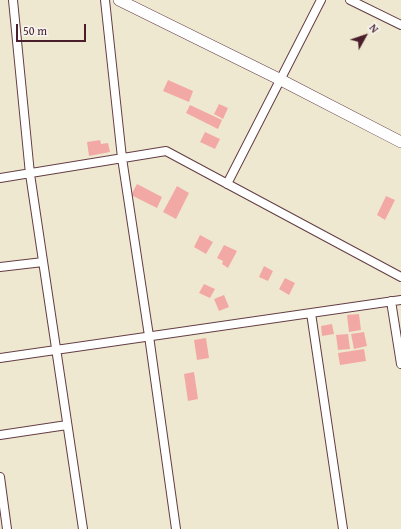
<!DOCTYPE html>
<style>
body{margin:0}
#map{position:relative;width:401px;height:529px;overflow:hidden;background:#efe8d0;font-family:"Gentium Book Plus",serif}
canvas{display:block}
.north{position:absolute;left:345px;top:16px;width:40px;height:40px;-webkit-text-stroke:3px #f6f6f2;paint-order:stroke;rotate:50deg;font-size:11px;font-weight:700;line-height:16px;text-align:center;color:#4a1f2b}
.north::after{content:'';display:block;margin:auto;width:14px;height:18px;background:#4a1f2b;clip-path:polygon(50% 0,100% 100%,50% 72%,0 100%)}
.scale{position:absolute;left:16px;top:24px;width:70px;height:18px;box-sizing:border-box;border:2px solid #4a1f2b;border-top:0;padding-left:5px;font-size:12px;line-height:14px;white-space:nowrap;color:#4a1f2b;-webkit-text-stroke:3px #f6f6f2;paint-order:stroke}
</style>
<div id="map">
<canvas width="401" height="529"></canvas>
<div class="north">N</div>
<div class="scale">50 m</div>
</div>
<script>
const ctx = document.querySelector('canvas').getContext('2d');
ctx.lineJoin = 'round';
function fillPath(path, color) {
  ctx.fillStyle = color;
  ctx.fill(path, 'evenodd');
}
function toPath(rows) {
  const path = new Path2D();
  for (const r of rows) {
    path.moveTo(r[0], r[1]);
    for (let i = 2; i < r.length; i += 2) path.lineTo(r[i], r[i + 1]);
  }
  return path;
}
function trace(path, color, width, dash) {
  ctx.strokeStyle = color;
  ctx.lineWidth = width;
  ctx.lineCap = dash ? 'butt' : 'round';
  ctx.setLineDash(dash || []);
  ctx.stroke(path);
}
const building = toPath([
 [168,80,193,91,189,102,163,91],
 [219,104,228,108,223,119,214,114],
 [190,105,222,120,218,129,186,113],
 [205,132,220,139,215,149,200,142],
 [100,140,101,144,108,143,110,152,89,156,87,142],
 [137,184,162,197,157,208,131,195],
 [177,186,189,193,176,219,163,212],
 [386,196,395,200,385,220,377,215],
 [200,235,213,242,206,254,194,247],
 [224,245,237,251,228,268,222,264,223,261,217,258],
 [264,266,273,271,268,281,259,277],
 [285,278,295,283,289,295,279,289],
 [204,284,215,289,210,298,199,293],
 [224,295,229,307,219,311,214,299],
 [359,314,361,330,349,332,347,315],
 [332,324,334,334,322,336,321,326],
 [364,332,367,346,354,349,351,334],
 [348,334,350,349,338,350,336,335],
 [206,338,209,358,197,360,194,340],
 [364,349,366,361,340,365,338,353],
 [194,372,198,399,188,401,184,374]
]);
const street = toPath([
 [13,0,30,174,83,529],
 [105,0,122,158,149,336,176,529],
 [350,0,401,25],
 [0,178,166,151,401,277],
 [227,184,321,0],
 [0,267,43,262],
 [391,301,401,364],
 [311,313,343,529],
 [0,358,401,300],
 [0,435,67,425],
 [0,477,7,529]
]);
const secondary = toPath([
 [119,0,279,79,401,142]
]);
fillPath(building, '#f2a9a5');
trace(street, '#633d44', 10);
trace(secondary, '#633d44', 12);
trace(street, '#fff', 8);
trace(secondary, '#fff', 11);
</script>
